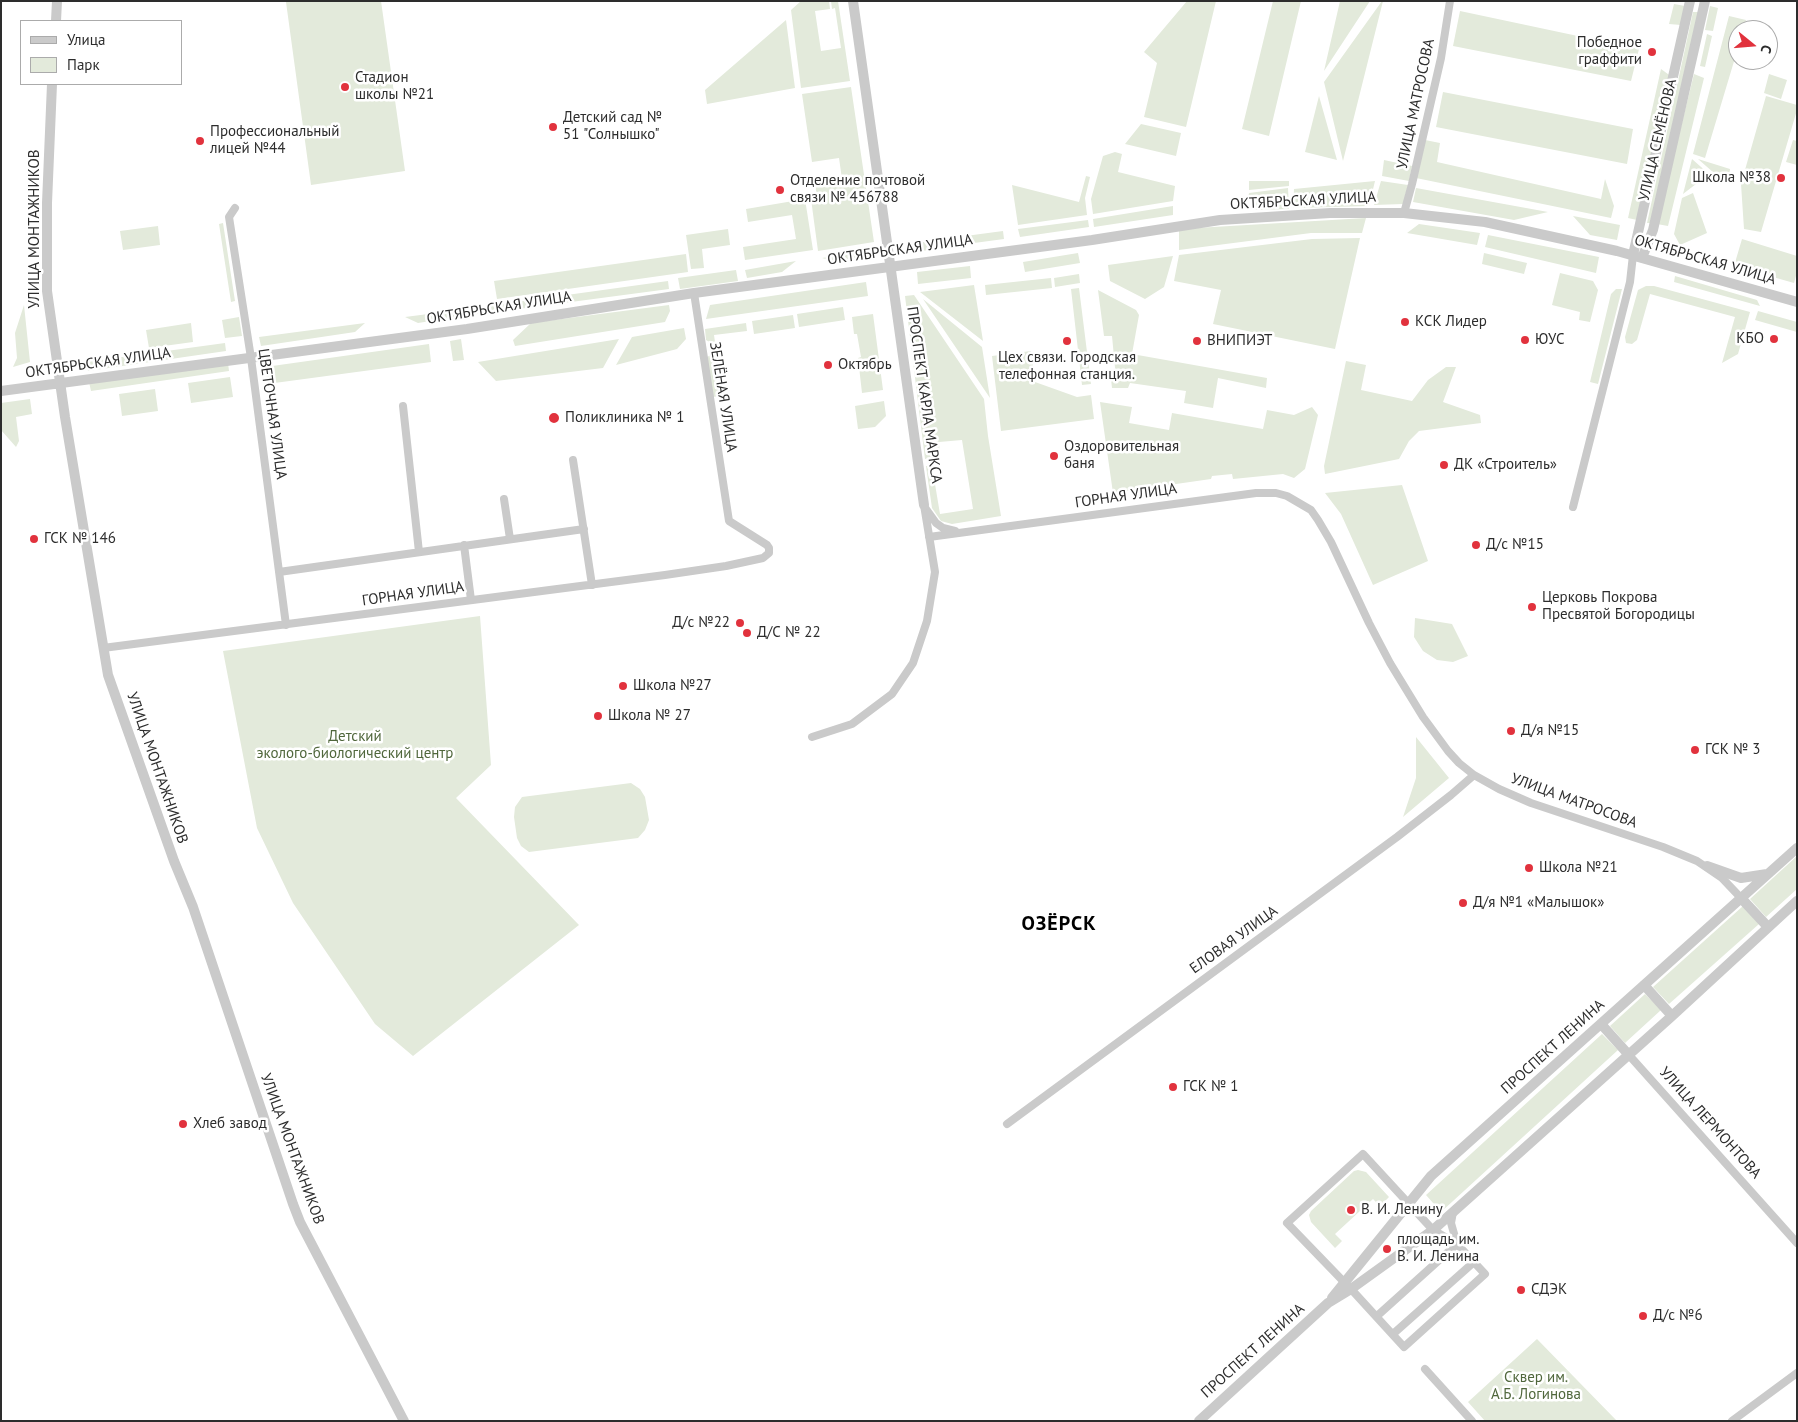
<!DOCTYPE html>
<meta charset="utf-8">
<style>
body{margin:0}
#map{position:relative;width:1798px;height:1422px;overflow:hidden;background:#fff;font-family:"PT Sans",sans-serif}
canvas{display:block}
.frame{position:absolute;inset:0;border:2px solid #2d2d2d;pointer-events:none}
.legend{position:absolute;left:20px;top:20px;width:162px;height:65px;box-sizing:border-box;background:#fff;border:1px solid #ababab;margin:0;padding:6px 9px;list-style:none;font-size:15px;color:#2d2d2d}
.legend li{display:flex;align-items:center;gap:10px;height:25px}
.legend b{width:25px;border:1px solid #ababab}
.north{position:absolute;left:1728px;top:20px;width:50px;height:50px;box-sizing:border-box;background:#fff;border:1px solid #ababab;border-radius:50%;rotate:107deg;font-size:14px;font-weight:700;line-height:20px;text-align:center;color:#2d2d2d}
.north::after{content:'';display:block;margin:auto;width:18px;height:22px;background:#e1323d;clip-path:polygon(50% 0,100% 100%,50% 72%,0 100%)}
</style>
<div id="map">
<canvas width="1798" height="1422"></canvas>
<div class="frame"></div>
<ul class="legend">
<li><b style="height:6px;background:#cacaca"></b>Улица</li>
<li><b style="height:14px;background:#e3eadb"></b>Парк</li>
</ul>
<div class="north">С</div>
</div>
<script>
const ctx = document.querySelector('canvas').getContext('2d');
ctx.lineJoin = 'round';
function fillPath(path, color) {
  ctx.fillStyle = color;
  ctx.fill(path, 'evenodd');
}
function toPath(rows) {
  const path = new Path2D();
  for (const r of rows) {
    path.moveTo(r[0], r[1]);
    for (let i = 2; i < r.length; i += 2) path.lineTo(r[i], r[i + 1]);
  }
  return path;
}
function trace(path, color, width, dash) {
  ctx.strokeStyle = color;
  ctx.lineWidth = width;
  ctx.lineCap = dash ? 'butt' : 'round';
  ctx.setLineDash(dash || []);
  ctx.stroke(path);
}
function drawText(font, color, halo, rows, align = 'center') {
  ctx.font = font + ' "PT Sans",sans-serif';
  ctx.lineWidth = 5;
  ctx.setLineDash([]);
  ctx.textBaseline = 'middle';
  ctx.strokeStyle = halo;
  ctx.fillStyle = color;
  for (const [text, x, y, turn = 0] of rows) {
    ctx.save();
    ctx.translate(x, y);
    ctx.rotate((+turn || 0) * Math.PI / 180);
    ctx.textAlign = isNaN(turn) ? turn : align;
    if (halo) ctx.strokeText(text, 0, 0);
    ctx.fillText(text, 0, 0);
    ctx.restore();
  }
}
const green = toPath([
 [293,1,381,1,405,171,311,185,286,2],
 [801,1,829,1,830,9,815,11,821,51,841,48,835,8,832,9,831,1,838,1,850,81,801,88,791,10],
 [1187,1,1216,1,1186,127,1144,117,1157,63,1144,52],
 [1273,1,1301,1,1269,136,1242,129],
 [1340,1,1370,1,1324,71],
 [1382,1,1383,1,1343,161,1324,82],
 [1674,4,1685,6,1681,25,1669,24],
 [1710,6,1718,8,1713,31,1705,30],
 [1460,11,1639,49,1631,81,1453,46],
 [1693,12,1698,12,1650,223,1647,223],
 [1729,16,1746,20,1744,30,1738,30,1738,48,1705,158,1693,154],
 [786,20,795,88,707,104,705,90],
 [1707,34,1712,36,1705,67,1700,66],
 [1661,69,1672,77,1637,220,1628,218],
 [1694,74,1704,78,1668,226,1657,224],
 [1769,74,1787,80,1781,99,1764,93],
 [851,87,874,242,818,251,811,199,817,198,815,183,842,179,839,158,812,162,802,94],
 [1443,92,1633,129,1627,164,1436,127],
 [1319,96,1337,160,1305,152],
 [1766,96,1797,105,1797,110,1761,232,1744,229,1741,184],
 [1141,124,1181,133,1176,156,1125,144],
 [1425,140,1440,143,1437,162,1601,199,1605,179,1614,206,1611,218,1416,178],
 [1793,140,1797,141,1797,165,1786,162],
 [1115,152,1122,154,1118,172,1175,186,1173,201,1093,214,1091,199,1103,156],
 [1692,159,1709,174,1683,194],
 [1698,159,1730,169,1729,180,1722,180],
 [1384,160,1412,166,1409,181,1382,176],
 [1086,176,1090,177,1085,198,1087,215,1018,225,1012,185,1079,202],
 [1249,181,1289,181,1289,186,1249,190],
 [1375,181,1369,206,1293,208,1294,189],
 [1381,181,1408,185,1403,204,1374,205],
 [1288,188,1289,209,1254,210,1254,199,1248,199,1249,193],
 [1416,188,1548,212,1514,220,1413,202],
 [1693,193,1707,233,1680,245,1674,234,1682,198],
 [805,199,813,250,745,260,743,247,796,239,792,215,748,222,746,209],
 [1173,206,1173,215,1094,227,1093,219],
 [1573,216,1620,225,1617,240,1590,235],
 [1366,218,1362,233,1311,233,1179,250,1179,229],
 [1088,220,1089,227,1020,237,1018,229],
 [223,223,235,301,231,302,219,224],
 [1419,224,1480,233,1477,245,1407,233],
 [158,226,160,245,123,250,120,231],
 [728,229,730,245,702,249,704,268,691,269,686,235],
 [1003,231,1004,239,959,245,958,237],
 [1488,235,1599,257,1596,273,1485,247],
 [1360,238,1335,349,1213,324,1221,290,1174,281,1179,255,1312,239],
 [1742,239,1797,256,1797,272,1794,283,1734,266],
 [936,240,937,249,913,252,912,244],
 [864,251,864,257,837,262,822,258],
 [1078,253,1080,263,1025,272,1023,262],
 [1484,253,1527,263,1524,274,1482,264],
 [686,254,688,272,497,299,494,281],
 [1173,256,1164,287,1145,299,1110,281,1108,265],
 [796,261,782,272,747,278,745,270],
 [970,266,971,278,918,284,917,272],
 [736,270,738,281,680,289,678,278],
 [1560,273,1593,281,1598,290,1590,322,1579,320,1580,312,1552,305],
 [1079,274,1080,283,1055,287,1054,278],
 [1675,276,1757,300,1760,306,1674,282],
 [1051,278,1052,288,986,295,985,285],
 [668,281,669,289,488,313,487,306],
 [866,282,868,296,706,319,710,305],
 [974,285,983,341,920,292],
 [1646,286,1654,286,1750,312,1738,354,1722,363,1735,317,1650,294,1637,340,1632,344,1626,343,1625,337,1638,290],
 [1079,288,1091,384,1082,385,1071,289],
 [1616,289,1622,289,1598,384,1590,382,1611,294],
 [1098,290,1136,310,1139,315,1132,354,1267,378,1266,388,1218,378,1213,408,1184,403,1186,391,1130,383,1128,388,1112,388,1111,379,1116,378,1112,336,1104,336],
 [914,295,984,399,988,436,1001,516,952,524,941,521,932,508,926,466,932,466,940,514,973,509,962,440,939,442,940,457,925,459,905,296],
 [923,299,982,347,990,398],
 [24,305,30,362,13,367,17,358,15,333],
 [669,305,670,311,665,322,515,346,513,340,531,323],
 [483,306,484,313,445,319,444,311],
 [843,307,845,320,799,327,797,314],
 [1758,311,1797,322,1797,332,1755,320],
 [436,313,437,320,418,323,405,317],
 [873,314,883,390,862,393,858,358,861,357,857,334,854,334,852,317],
 [793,315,795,328,754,334,752,321],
 [239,317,242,336,225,338,222,320],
 [191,323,193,342,149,348,146,330],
 [365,323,355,332,261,346,259,337],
 [746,323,747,331,714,335,715,342,711,343,706,340,705,329],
 [684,328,686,339,677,349,616,365,632,337],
 [461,339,464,360,453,361,450,341],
 [619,339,603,368,496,381,478,362],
 [225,343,226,351,88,371,86,362],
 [429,344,431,362,267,384,265,367],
 [1031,351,1035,382,1077,397,1091,395,1094,419,1001,431,992,356],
 [723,354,724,365,715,367,719,396,713,397,707,357,711,355],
 [1346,361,1366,365,1361,390,1412,401,1428,380,1446,367,1456,367,1443,402,1480,415,1481,423,1419,431,1409,441,1399,459,1325,474,1324,466],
 [228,363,229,371,91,391,89,382],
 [230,377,233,397,191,403,188,383],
 [155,389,158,411,122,416,119,394],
 [30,399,32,414,16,417,19,441,16,447,1,430,1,403],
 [884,401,886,416,875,427,858,429,855,406],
 [1100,402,1132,407,1129,423,1169,430,1172,413,1263,429,1267,410,1294,415,1312,407,1318,415,1305,469,1294,478,1283,474,1233,479,1232,474,1212,476,1211,479,1113,493],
 [1402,485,1428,561,1373,585,1341,514,1325,493],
 [480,616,491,765,456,798,579,925,413,1056,375,1024,293,903,257,828,223,651],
 [1415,618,1452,624,1468,656,1453,662,1437,660,1423,651,1414,637],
 [1416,737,1449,778,1403,817,1416,778],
 [631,783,640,789,645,797,649,820,645,830,638,838,529,852,521,846,517,838,514,817,515,807,522,797],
 [1797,856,1797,889,1766,917,1750,899],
 [1743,906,1759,924,1669,1004,1653,987],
 [1645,994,1661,1010,1625,1043,1610,1026],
 [1602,1034,1618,1050,1441,1212,1426,1195],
 [1358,1170,1366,1172,1389,1197,1380,1206,1373,1199,1335,1234,1342,1241,1335,1248,1311,1222,1309,1215,1311,1211,1354,1171],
 [1537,1339,1617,1421,1618,1421,1485,1421,1468,1402]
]);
const minor = toPath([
 [235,208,229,217,251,358,286,625],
 [1404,213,1412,184,1441,58,1450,1],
 [403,406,419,552],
 [573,460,592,585],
 [504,499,510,539],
 [1573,507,1630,282,1633,255],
 [926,509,936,523,943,528,955,531],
 [929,537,1256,493,1276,493,1287,496,1311,510,1318,520,1331,542,1369,623,1390,663,1423,717,1448,751,1459,763,1474,775,1499,789,1531,803,1663,847,1697,861,1722,878,1741,898],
 [464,545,471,600],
 [279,572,584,529],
 [103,648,665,575,726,566,763,558,769,553,769,548,767,545,729,521,694,293],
 [812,737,852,724,892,694,913,663,927,621,935,572,924,505],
 [1628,1054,1797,1243],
 [1007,1124,1397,837,1451,795,1474,775],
 [1453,1212,1451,1223,1457,1244],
 [1344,1282,1287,1223,1363,1154,1433,1230,1457,1244,1485,1274,1404,1347,1351,1289],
 [1377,1316,1457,1244],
 [1393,1334,1474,1262],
 [1425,1369,1472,1421],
 [1732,1421,1797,1373]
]);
const tertiary = toPath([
 [853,1,924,505],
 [56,21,57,1],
 [52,84,47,203,47,291,65,417,108,675,174,861,193,907,293,1204,300,1222,404,1421],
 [1633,255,1690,1],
 [1642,258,1653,230,1705,1],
 [1,391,467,329,694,293,1092,240,1220,220,1330,213,1404,213,1485,222,1617,251,1797,302],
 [1707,866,1741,878,1767,874],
 [1741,898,1768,927],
 [1644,985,1672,1016],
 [1601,1024,1628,1054],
 [1332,1298,1431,1176,1797,848],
 [1199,1421,1328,1303,1351,1289,1433,1230,1672,1016,1797,901]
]);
const markers = [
 [1652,52,5,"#e1323d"],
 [345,87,5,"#e1323d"],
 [553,127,5,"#e1323d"],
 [200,141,5,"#e1323d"],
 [1781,178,5,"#e1323d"],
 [780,190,5,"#e1323d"],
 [1405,322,5,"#e1323d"],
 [1774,339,5,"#e1323d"],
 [1525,340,5,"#e1323d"],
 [1067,341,5,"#e1323d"],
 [1197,341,5,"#e1323d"],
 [828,365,5,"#e1323d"],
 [554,418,6,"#e1323d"],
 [1054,456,5,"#e1323d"],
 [1444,465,5,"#e1323d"],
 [34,539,5,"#e1323d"],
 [1476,545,5,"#e1323d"],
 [1532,607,5,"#e1323d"],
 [740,623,5,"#e1323d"],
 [747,633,5,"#e1323d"],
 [623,686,5,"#e1323d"],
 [598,716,5,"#e1323d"],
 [1511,731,5,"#e1323d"],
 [1695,750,5,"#e1323d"],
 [1529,868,5,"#e1323d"],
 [1463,903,5,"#e1323d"],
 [1173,1087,5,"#e1323d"],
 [183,1124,5,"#e1323d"],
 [1351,1210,5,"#e1323d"],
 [1387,1249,5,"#e1323d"],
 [1521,1290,5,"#e1323d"],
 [1643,1316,5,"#e1323d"]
];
const poiNames = [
 ["Победное",1642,43,"right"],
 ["граффити",1642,60,"right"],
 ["Стадион",355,78],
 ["школы №21",355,95],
 ["Детский сад №",563,118],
 ["51 \"Солнышко\"",563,135],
 ["Профессиональный",210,132],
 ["лицей №44",210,149],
 ["Школа №38",1771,178,"right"],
 ["Отделение почтовой",790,181],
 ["связи № 456788",790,198],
 ["КСК Лидер",1415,322],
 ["КБО",1764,339,"right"],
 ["ЮУС",1535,340],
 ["ВНИПИЭТ",1207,341],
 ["Цех связи. Городская",1067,358,"center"],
 ["телефонная станция.",1067,375,"center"],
 ["Октябрь",838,365],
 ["Поликлиника № 1",565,418],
 ["Оздоровительная",1064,447],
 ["баня",1064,464],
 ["ДК «Строитель»",1454,465],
 ["ГСК № 146",44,539],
 ["Д/с №15",1486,545],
 ["Церковь Покрова",1542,598],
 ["Пресвятой Богородицы",1542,615],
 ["Д/с №22",730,623,"right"],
 ["Д/С № 22",757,633],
 ["Школа №27",633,686],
 ["Школа № 27",608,716],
 ["Д/я №15",1521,731],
 ["ГСК № 3",1705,750],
 ["Школа №21",1539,868],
 ["Д/я №1 «Малышок»",1473,903],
 ["ГСК № 1",1183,1087],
 ["Хлеб завод",193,1124],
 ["В. И. Ленину",1361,1210],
 ["площадь им.",1397,1240],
 ["В. И. Ленина",1397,1257],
 ["СДЭК",1531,1290],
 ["Д/с №6",1653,1316]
];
const streetNames = [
 ["УЛИЦА МАТРОСОВА",1416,104,-78],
 ["УЛИЦА СЕМЁНОВА",1658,140,-77],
 ["ОКТЯБРЬСКАЯ УЛИЦА",1303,201,-3],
 ["УЛИЦА МОНТАЖНИКОВ",35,229,-90],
 ["ОКТЯБРЬСКАЯ УЛИЦА",900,250,-8],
 ["ОКТЯБРЬСКАЯ УЛИЦА",1705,260,16],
 ["ОКТЯБРЬСКАЯ УЛИЦА",499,308,-9],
 ["ОКТЯБРЬСКАЯ УЛИЦА",98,363,-8],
 ["ПРОСПЕКТ КАРЛА МАРКСА",924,395,82],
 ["ЗЕЛЁНАЯ УЛИЦА",723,397,81],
 ["ЦВЕТОЧНАЯ УЛИЦА",272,414,82],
 ["ГОРНАЯ УЛИЦА",1126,496,-8],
 ["ГОРНАЯ УЛИЦА",413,594,-8],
 ["УЛИЦА МОНТАЖНИКОВ",157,768,71],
 ["УЛИЦА МАТРОСОВА",1574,801,20],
 ["ЕЛОВАЯ УЛИЦА",1234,940,-36],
 ["ПРОСПЕКТ ЛЕНИНА",1553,1047,-42],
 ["УЛИЦА ЛЕРМОНТОВА",1710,1123,48],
 ["УЛИЦА МОНТАЖНИКОВ",292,1149,70],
 ["ПРОСПЕКТ ЛЕНИНА",1253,1351,-42]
];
const parkNames = [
 ["Детский",355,737],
 ["эколого-биологический центр",355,754],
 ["Сквер им.",1536,1378],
 ["А.Б. Логинова",1536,1395]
];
const districtNames = [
 ["ОЗЁРСК",1059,924]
];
fillPath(green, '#e3eadb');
trace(minor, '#cacaca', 8);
trace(tertiary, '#cacaca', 10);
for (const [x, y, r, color] of markers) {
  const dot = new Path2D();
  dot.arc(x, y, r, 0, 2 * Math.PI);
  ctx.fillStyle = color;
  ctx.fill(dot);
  trace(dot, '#fff', 2);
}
drawText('15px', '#2d2d2d', '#fff', poiNames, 'left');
drawText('15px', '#2d2d2d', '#fff', streetNames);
drawText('15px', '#50673c', '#fff', parkNames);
ctx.letterSpacing = '1px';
drawText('bold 20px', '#000', '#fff', districtNames);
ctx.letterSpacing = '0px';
</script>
